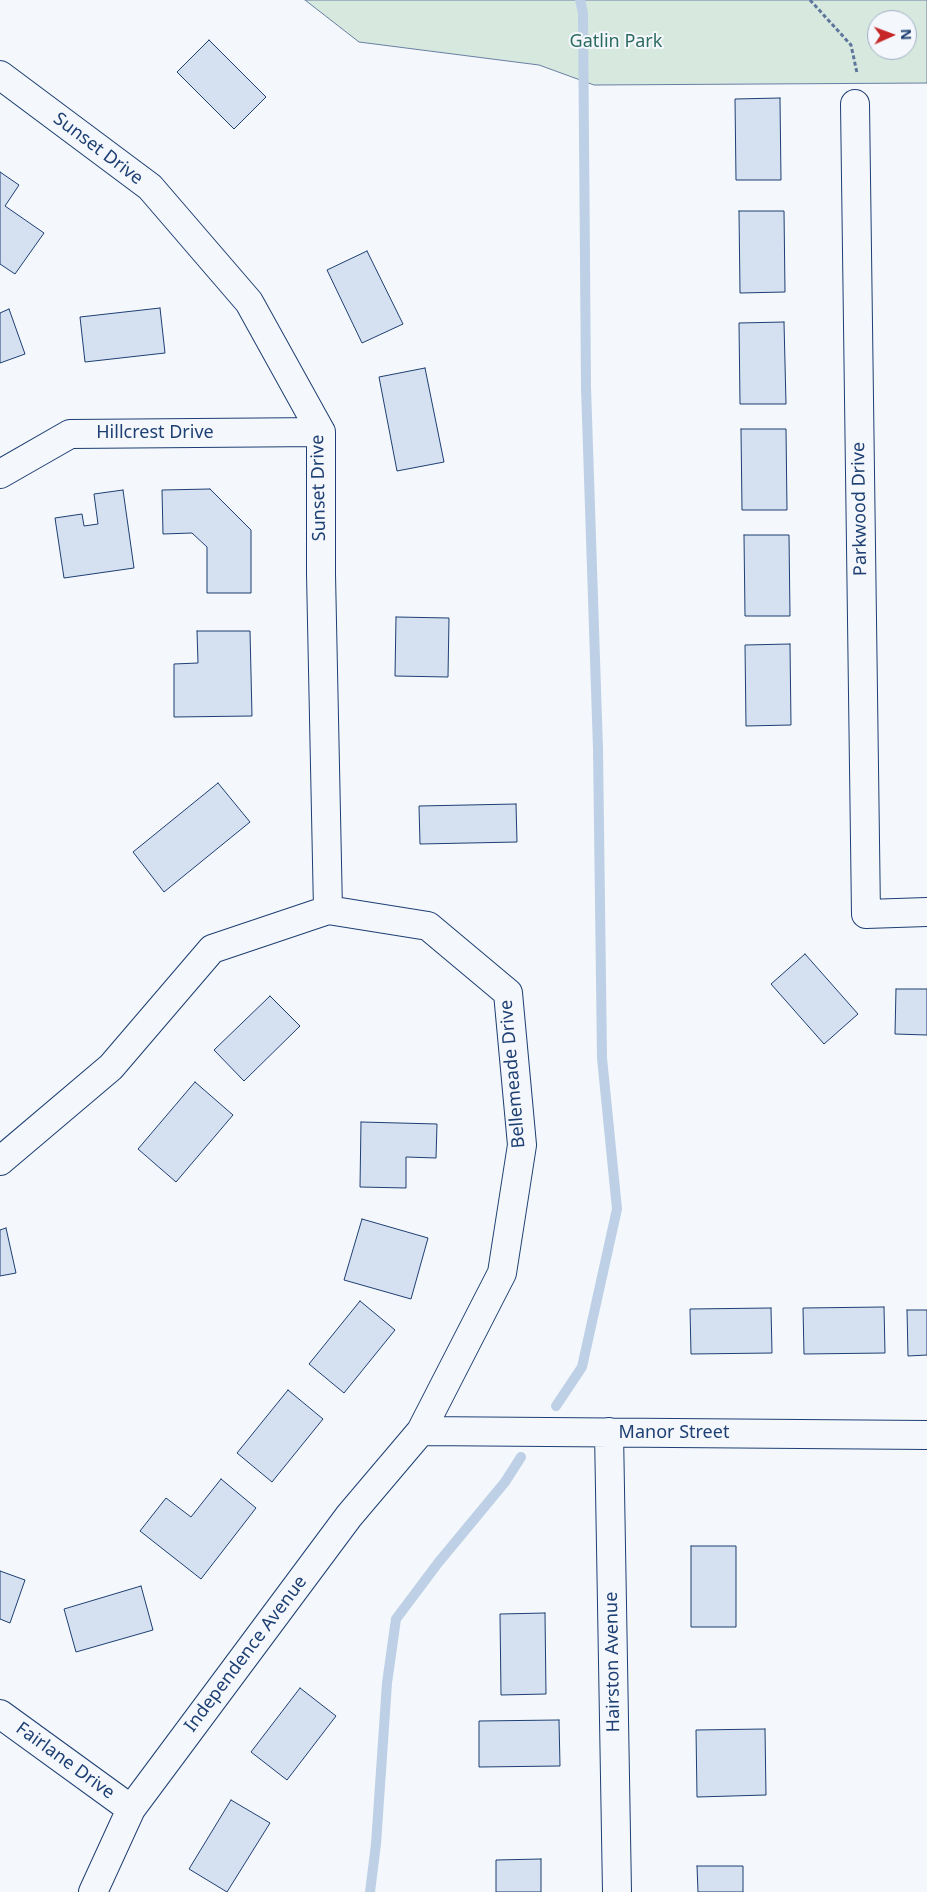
<!DOCTYPE html>
<style>
body{margin:0}
#map{position:relative;width:927px;height:1892px;overflow:hidden;background:#f4f7fb;font-family:"Noto Sans",sans-serif}
canvas{display:block}
.north{position:absolute;left:867px;top:10px;width:50px;height:50px;box-sizing:border-box;background:#f4f7fb;border:1px solid #9eadc5;border-radius:50%;rotate:88deg;font-size:14px;font-weight:700;line-height:20px;text-align:center;color:#1d3f73}
.north::after{content:'';display:block;margin:auto;width:18px;height:22px;background:#c62828;clip-path:polygon(50% 0,100% 100%,50% 72%,0 100%)}
</style>
<div id="map">
<canvas width="927" height="1892"></canvas>
<div class="north">N</div>
</div>
<script>
const ctx = document.querySelector('canvas').getContext('2d');
ctx.lineJoin = 'round';
function fillPath(path, color) {
  ctx.fillStyle = color;
  ctx.fill(path, 'evenodd');
}
function toPath(rows) {
  const path = new Path2D();
  for (const r of rows) {
    path.moveTo(r[0], r[1]);
    for (let i = 2; i < r.length; i += 2) path.lineTo(r[i], r[i + 1]);
  }
  return path;
}
function trace(path, color, width, dash) {
  ctx.strokeStyle = color;
  ctx.lineWidth = width;
  ctx.lineCap = dash ? 'butt' : 'round';
  ctx.setLineDash(dash || []);
  ctx.stroke(path);
}
function drawText(font, color, halo, rows, align = 'center') {
  ctx.font = font + ' "Noto Sans",sans-serif';
  ctx.lineWidth = 4;
  ctx.setLineDash([]);
  ctx.textBaseline = 'middle';
  ctx.strokeStyle = halo;
  ctx.fillStyle = color;
  for (const [text, x, y, turn = 0] of rows) {
    ctx.save();
    ctx.translate(x, y);
    ctx.rotate((+turn || 0) * Math.PI / 180);
    ctx.textAlign = isNaN(turn) ? turn : align;
    if (halo) ctx.strokeText(text, 0, 0);
    ctx.fillText(text, 0, 0);
    ctx.restore();
  }
}
const green = toPath([
 [305,0,927,0,927,83,594,85,539,65,359,42,305,0],
 [877,20,907,20,907,50,877,50,877,20]
]);
const stream = toPath([
 [556,1406,582,1367,617,1209,602,1058,598,749,586,387,583,13,580,0],
 [370,1892,376,1844,387,1683,396,1619,438,1563,505,1482,521,1457]
]);
const building = toPath([
 [209,40,266,97,234,129,177,72,209,40],
 [780,98,781,180,736,180,735,99,780,98],
 [0,172,19,185,5,206,44,233,15,274,0,264,0,172],
 [739,211,784,211,785,292,740,293,739,211],
 [367,251,403,324,362,343,327,270,367,251],
 [160,308,165,353,85,362,80,317,160,308],
 [9,309,25,354,0,363,0,313,9,309],
 [784,322,786,404,740,404,739,323,784,322],
 [425,368,444,462,397,471,379,377,425,368],
 [741,429,786,429,787,510,742,510,741,429],
 [210,489,251,530,251,593,207,593,207,547,192,533,163,534,162,490,210,489],
 [123,490,134,568,64,578,55,518,82,514,84,526,98,524,94,494,123,490],
 [744,535,789,535,790,616,745,616,744,535],
 [396,617,449,618,448,677,395,676,396,617],
 [197,631,250,631,252,716,174,717,174,664,198,663,197,631],
 [790,644,791,725,746,726,745,645,790,644],
 [218,783,250,822,164,892,133,852,218,783],
 [516,804,517,842,420,844,419,806,516,804],
 [805,954,858,1014,824,1044,771,984,805,954],
 [896,989,927,989,927,1035,895,1034,896,989],
 [270,996,300,1026,244,1081,214,1050,270,996],
 [195,1082,233,1115,176,1182,138,1149,195,1082],
 [361,1122,437,1124,436,1158,406,1157,406,1188,360,1187,361,1122],
 [362,1219,428,1238,411,1299,344,1280,362,1219],
 [6,1228,16,1273,0,1276,0,1230,6,1228],
 [360,1301,395,1330,344,1393,309,1364,360,1301],
 [884,1307,885,1353,804,1354,803,1308,884,1307],
 [771,1308,772,1353,691,1354,690,1309,771,1308],
 [907,1310,927,1310,927,1355,908,1356,907,1310],
 [288,1390,323,1419,272,1482,237,1453,288,1390],
 [221,1479,256,1508,201,1579,140,1531,166,1498,191,1517,221,1479],
 [691,1546,736,1546,736,1627,691,1627,691,1546],
 [0,1571,25,1580,10,1623,0,1619,0,1571],
 [141,1586,153,1630,76,1652,64,1609,141,1586],
 [545,1613,546,1694,501,1695,500,1614,545,1613],
 [300,1688,336,1716,287,1780,251,1752,300,1688],
 [559,1720,560,1766,479,1767,479,1721,559,1720],
 [765,1729,766,1795,697,1797,696,1730,765,1729],
 [231,1800,270,1823,227,1892,189,1869,231,1800],
 [541,1859,541,1892,496,1892,496,1860,541,1859],
 [697,1866,743,1866,743,1892,698,1892,697,1866]
]);
const path = toPath([
 [810,0,851,45,857,73]
]);
const street = toPath([
 [0,75,150,187,249,302,321,432,321,574,328,910],
 [855,104,866,914,927,912],
 [0,474,70,434,321,432],
 [0,1161,111,1067,212,949,328,910,428,926,508,993,522,1145,502,1273,421,1431,349,1516,131,1809,93,1892],
 [421,1431,927,1435],
 [609,1432,617,1892],
 [0,1714,131,1809]
]);
const parkNames = [
 ["Gatlin Park",616,42]
];
const streetNames = [
 ["Sunset Drive",98,149,37],
 ["Hillcrest Drive",155,433],
 ["Sunset Drive",319,488,-91],
 ["Parkwood Drive",860,509,-91],
 ["Bellemeade Drive",513,1074,-95],
 ["Manor Street",674,1433],
 ["Independence Avenue",246,1654,-53],
 ["Hairston Avenue",613,1662,-91],
 ["Fairlane Drive",65,1761,36]
];
fillPath(green, '#d7e8df');
trace(green, '#687fa3', 1);
trace(stream, '#bed0e5', 10);
fillPath(building, '#d5e0f0');
trace(building, '#1d3f73', 1);
trace(street, '#1d3f73', 30);
trace(path, '#5e769c', 3, [4, 2.5]);
trace(street, '#f4f7fb', 28);
drawText('18px', '#2c6c60', '#f4f7fb', parkNames);
drawText('18px', '#1d3f73', '#f4f7fb', streetNames);
</script>
